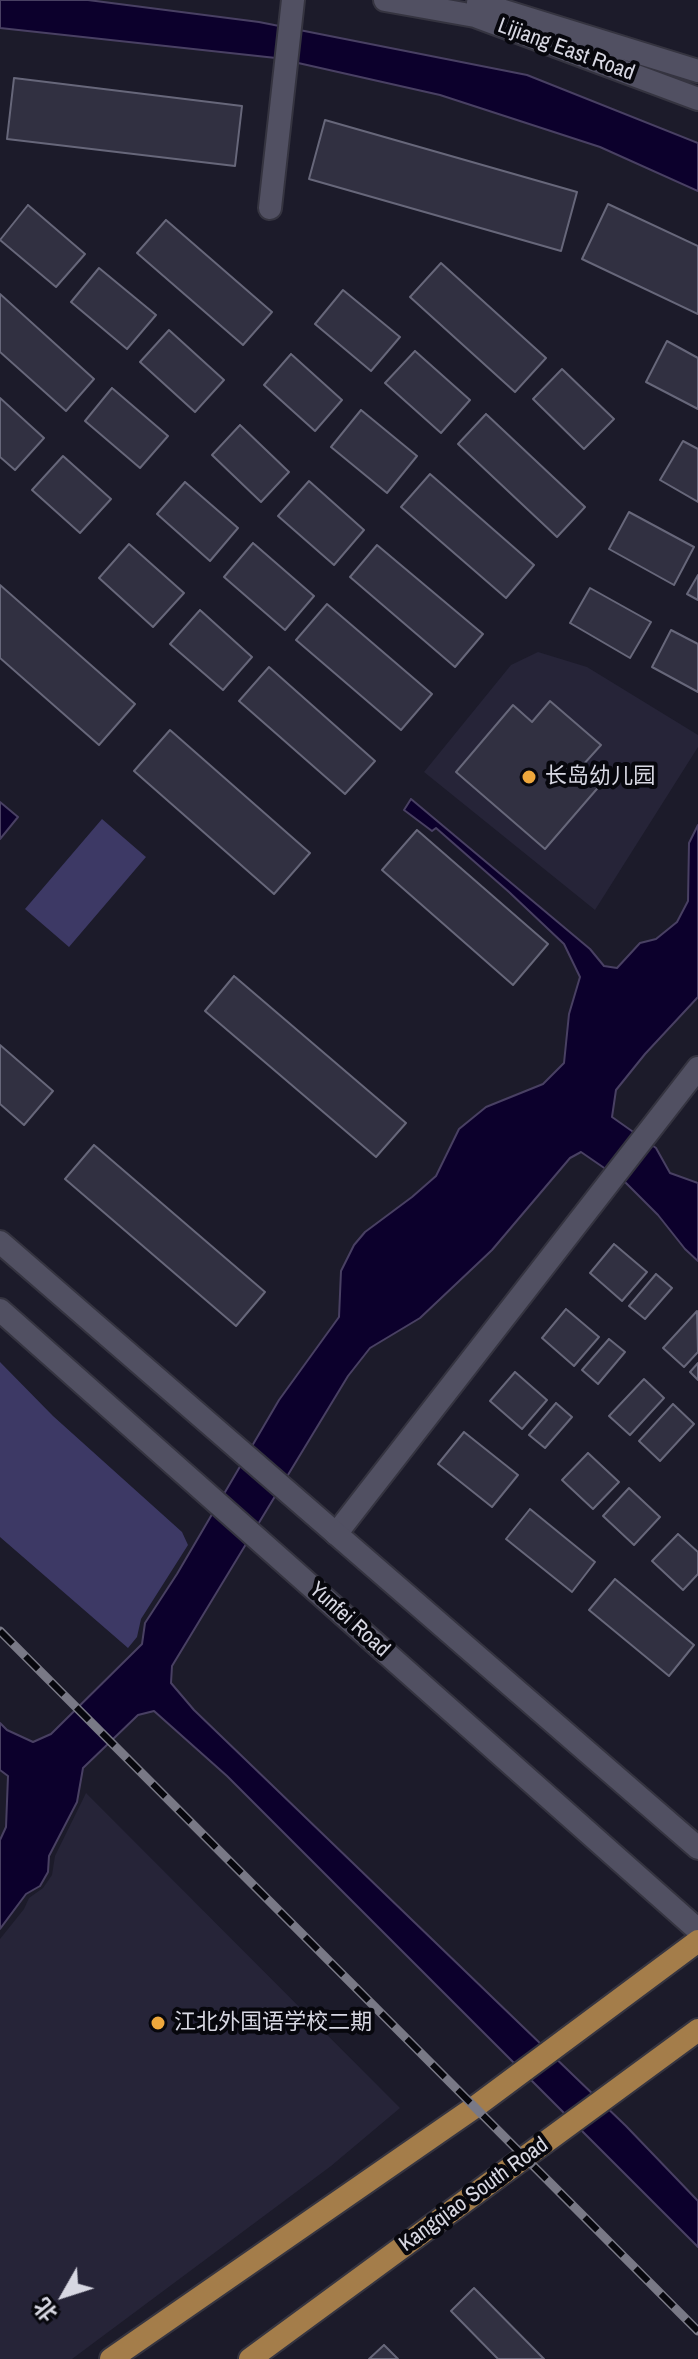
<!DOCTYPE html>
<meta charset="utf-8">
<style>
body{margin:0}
#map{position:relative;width:698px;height:2359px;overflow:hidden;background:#1c1b2a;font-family:"Archivo Narrow","Noto Sans SC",sans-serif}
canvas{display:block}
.north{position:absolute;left:24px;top:2255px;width:80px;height:80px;-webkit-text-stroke:6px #07070d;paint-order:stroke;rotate:231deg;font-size:22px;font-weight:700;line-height:32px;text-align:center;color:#d7d7e2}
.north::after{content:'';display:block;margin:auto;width:28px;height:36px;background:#d7d7e2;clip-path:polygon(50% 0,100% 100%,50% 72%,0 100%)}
</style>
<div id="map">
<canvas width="698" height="2359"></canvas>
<div class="north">北</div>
</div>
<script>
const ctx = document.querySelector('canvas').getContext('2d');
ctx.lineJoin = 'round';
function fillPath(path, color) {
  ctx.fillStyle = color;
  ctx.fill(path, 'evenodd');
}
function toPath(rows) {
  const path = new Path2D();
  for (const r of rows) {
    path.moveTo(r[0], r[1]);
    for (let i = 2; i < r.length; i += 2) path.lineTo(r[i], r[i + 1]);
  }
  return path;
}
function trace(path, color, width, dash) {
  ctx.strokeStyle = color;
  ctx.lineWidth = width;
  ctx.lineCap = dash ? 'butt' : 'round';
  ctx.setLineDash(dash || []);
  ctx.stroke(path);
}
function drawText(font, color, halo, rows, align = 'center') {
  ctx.font = font + ' "Archivo Narrow","Noto Sans SC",sans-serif';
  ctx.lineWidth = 8;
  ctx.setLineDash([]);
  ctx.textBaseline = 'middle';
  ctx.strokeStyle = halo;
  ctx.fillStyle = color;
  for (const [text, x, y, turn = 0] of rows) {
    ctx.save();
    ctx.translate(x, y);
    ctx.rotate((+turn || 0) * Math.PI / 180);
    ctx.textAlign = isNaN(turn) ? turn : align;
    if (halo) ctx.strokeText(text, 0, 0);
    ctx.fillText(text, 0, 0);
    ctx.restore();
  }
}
const built = toPath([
 [538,652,587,667,698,735,698,747,595,910,424,772,511,665],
 [86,1793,400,2108,331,2166,72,2359,0,2359,0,1939,24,1909,29,1898,43,1888,52,1875,55,1856]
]);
const green = toPath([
 [102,819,146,857,69,947,25,909],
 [0,1362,53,1416,182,1532,188,1545,141,1619,137,1637,128,1648,0,1537]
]);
const water = toPath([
 [0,0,88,0,259,22,527,75,698,143,698,191,600,147,440,95,276,58,0,28,0,0],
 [411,799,590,949,604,966,617,968,640,943,656,939,677,922,688,901,689,843,698,825,698,997,645,1054,616,1090,612,1117,656,1148,670,1173,698,1183,698,1261,685,1249,658,1215,626,1183,581,1152,570,1158,492,1250,420,1318,370,1348,348,1376,172,1666,171,1683,194,1710,626,2126,698,2201,698,2247,227,1776,154,1711,138,1715,83,1768,77,1802,49,1856,48,1872,40,1886,26,1894,0,1929,0,1840,6,1827,8,1776,0,1770,0,1723,7,1730,33,1742,51,1734,142,1644,145,1623,177,1574,279,1400,339,1317,341,1271,354,1245,365,1232,412,1197,436,1176,459,1129,486,1107,543,1084,564,1063,569,1014,580,977,564,944,509,892,436,828,432,831,404,810,411,799],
 [0,802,18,817,0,839,0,802]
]);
const building = toPath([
 [14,78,242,106,235,166,7,139,14,78],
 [325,120,577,192,561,251,309,179,325,120],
 [608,204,698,246,698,314,582,259,608,204],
 [28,205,85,254,56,287,0,240,28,205],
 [166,220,272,312,243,345,137,253,166,220],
 [441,263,546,358,515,392,410,297,441,263],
 [99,268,156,315,127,349,71,302,99,268],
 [343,290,400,337,371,371,315,324,343,290],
 [0,294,94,379,66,411,0,352,0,294],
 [169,330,224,380,195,412,140,362,169,330],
 [667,341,698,358,698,409,646,382,667,341],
 [415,351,470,400,441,433,385,383,415,351],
 [291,354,342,400,315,431,264,385,291,354],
 [562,369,614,419,584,449,533,399,562,369],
 [112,388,168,436,140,468,85,421,112,388],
 [0,398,44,438,15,470,0,457,0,398],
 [361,410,417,456,387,493,331,447,361,410],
 [486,414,585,507,557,537,458,444,486,414],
 [240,425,289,472,261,502,212,455,240,425],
 [683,441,698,449,698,502,660,480,683,441],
 [63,456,111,499,80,533,32,490,63,456],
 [430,474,534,565,506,598,401,507,430,474],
 [309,481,364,530,334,565,278,516,309,481],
 [185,482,238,528,210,561,157,514,185,482],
 [629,512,694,547,674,585,609,549,629,512],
 [253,543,314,596,285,630,224,577,253,543],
 [129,544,184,593,153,627,99,578,129,544],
 [377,545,483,634,455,667,350,577,377,545],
 [698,575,698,600,687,594,698,575],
 [0,585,135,704,99,745,0,658,0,585],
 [590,588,651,622,630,658,570,623,590,588],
 [327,604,432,694,401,730,296,640,327,604],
 [200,610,252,657,223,690,170,644,200,610],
 [671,630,698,644,698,692,652,667,671,630],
 [269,667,375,761,345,794,239,701,269,667],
 [550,701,601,745,582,766,602,783,545,849,456,772,513,705,532,722,550,701],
 [170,730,310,853,274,894,134,771,170,730],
 [417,830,548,944,513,985,382,870,417,830],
 [234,976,406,1123,376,1157,205,1011,234,976],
 [0,1045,53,1091,24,1125,0,1104,0,1045],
 [94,1145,265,1292,236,1326,65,1179,94,1145],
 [614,1244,647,1272,622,1301,590,1273,614,1244],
 [656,1274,672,1288,645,1319,629,1306,656,1274],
 [566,1309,599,1337,574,1366,542,1338,566,1309],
 [697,1311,698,1352,684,1367,663,1348,697,1311],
 [609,1339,625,1352,598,1384,582,1370,609,1339],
 [698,1363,698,1380,690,1372,698,1363],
 [515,1372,547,1400,522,1429,490,1401,515,1372],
 [644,1379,664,1398,630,1435,609,1416,644,1379],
 [556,1403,572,1417,545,1448,529,1435,556,1403],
 [673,1404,694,1424,660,1461,639,1441,673,1404],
 [464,1432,518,1475,492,1507,438,1464,464,1432],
 [588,1453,619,1482,593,1509,562,1480,588,1453],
 [629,1488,660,1517,634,1545,603,1516,629,1488],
 [530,1509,595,1562,572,1592,506,1539,530,1509],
 [678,1534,698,1552,698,1574,683,1590,652,1561,678,1534],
 [615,1579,694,1645,669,1676,589,1610,615,1579],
 [474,2288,544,2359,498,2359,451,2311,474,2288],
 [384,2345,398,2359,369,2359,384,2345]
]);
const minor = toPath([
 [270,208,293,0],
 [336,1534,698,1068]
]);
const secondary = toPath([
 [385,0,475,16,698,99],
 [478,3,698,71],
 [0,1242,698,1848],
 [0,1310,698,1930]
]);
const primary = toPath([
 [111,2359,475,2107,698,1941],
 [250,2359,698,2030]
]);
const rail = toPath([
 [0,1631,698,2331]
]);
const markers = [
 [529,777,8,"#eea73c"],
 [158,2023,8,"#eea73c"]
];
const streetNames = [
 ["Lijiang East Road",566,50,20],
 ["Yunfei Road",349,1620,42],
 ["Kangqiao South Road",474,2195,-36]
];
const poiNames = [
 ["长岛幼儿园",545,777],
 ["江北外国语学校二期",174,2023]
];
fillPath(built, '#262438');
fillPath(green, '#3d3965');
fillPath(water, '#0c002c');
trace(water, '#494063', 2);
fillPath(building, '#313041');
trace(building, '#67677a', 2);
trace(minor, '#353440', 26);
trace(secondary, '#353440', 26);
trace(primary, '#353440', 26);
trace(minor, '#515062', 22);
trace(secondary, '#515062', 22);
trace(primary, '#a47d4a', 22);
trace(rail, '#797986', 9);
trace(rail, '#07070d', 6, [18]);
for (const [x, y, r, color] of markers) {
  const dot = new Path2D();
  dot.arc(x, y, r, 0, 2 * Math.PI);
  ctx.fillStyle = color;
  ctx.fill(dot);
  trace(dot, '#07070d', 3);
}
drawText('22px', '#d7d7e2', '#07070d', streetNames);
drawText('22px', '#d7d7e2', '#07070d', poiNames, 'left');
</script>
